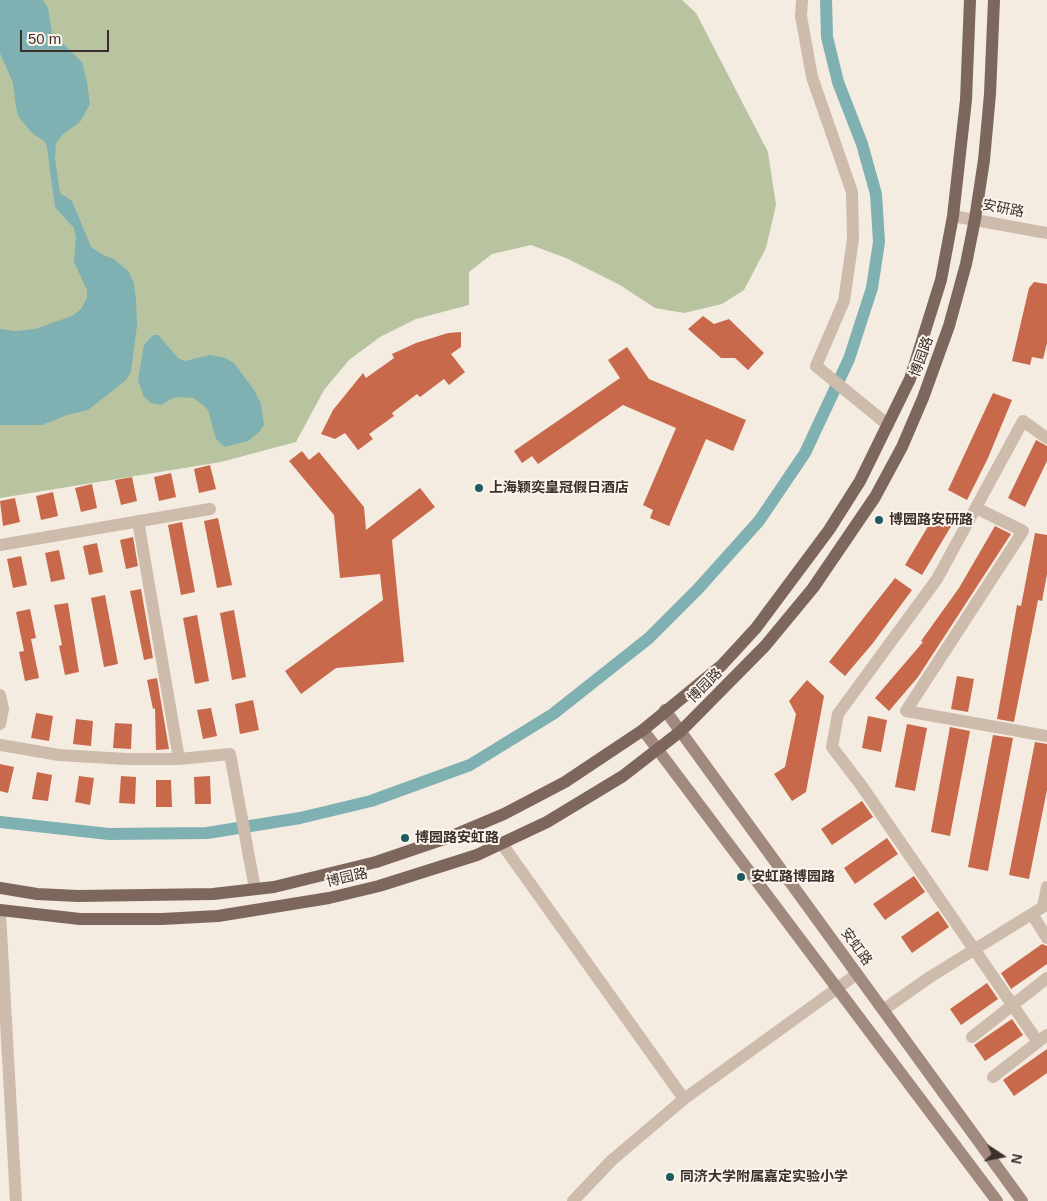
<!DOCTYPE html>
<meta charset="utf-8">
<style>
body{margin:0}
#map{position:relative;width:1047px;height:1201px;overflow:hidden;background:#f4ebe1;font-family:Arial,sans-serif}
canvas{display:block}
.north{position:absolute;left:977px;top:1131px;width:50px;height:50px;-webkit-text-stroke:4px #fbf5ee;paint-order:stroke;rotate:101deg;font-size:14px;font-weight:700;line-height:20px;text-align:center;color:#3b302b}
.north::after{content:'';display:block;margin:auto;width:18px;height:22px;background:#3b302b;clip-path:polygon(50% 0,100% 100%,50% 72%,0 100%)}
.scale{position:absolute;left:20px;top:30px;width:89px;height:22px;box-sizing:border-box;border:2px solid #3b302b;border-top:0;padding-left:6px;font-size:15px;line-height:18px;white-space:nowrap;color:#3b302b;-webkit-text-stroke:4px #fbf5ee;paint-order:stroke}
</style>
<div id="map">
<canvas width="1047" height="1201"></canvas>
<div class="north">N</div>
<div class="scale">50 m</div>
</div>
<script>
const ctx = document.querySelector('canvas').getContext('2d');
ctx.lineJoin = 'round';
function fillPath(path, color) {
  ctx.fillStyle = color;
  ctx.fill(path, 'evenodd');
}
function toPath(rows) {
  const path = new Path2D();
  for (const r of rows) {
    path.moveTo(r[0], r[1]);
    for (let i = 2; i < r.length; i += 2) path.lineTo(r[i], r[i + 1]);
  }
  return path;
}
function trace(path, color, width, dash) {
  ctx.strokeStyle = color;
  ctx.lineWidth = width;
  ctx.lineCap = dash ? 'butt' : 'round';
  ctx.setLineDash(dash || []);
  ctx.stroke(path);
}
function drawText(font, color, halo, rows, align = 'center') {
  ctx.font = font + ' Arial,"Noto Sans SC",sans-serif';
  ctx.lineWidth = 4;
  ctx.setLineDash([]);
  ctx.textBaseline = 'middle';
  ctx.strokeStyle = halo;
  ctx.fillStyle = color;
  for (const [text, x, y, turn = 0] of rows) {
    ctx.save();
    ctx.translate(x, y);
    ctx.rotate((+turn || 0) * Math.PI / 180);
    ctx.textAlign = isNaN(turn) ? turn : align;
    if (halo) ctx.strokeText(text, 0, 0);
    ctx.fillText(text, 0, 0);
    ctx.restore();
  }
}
const green = toPath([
 [0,0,682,0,696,13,768,152,776,205,766,248,744,290,722,304,684,313,655,308,620,285,566,258,531,245,492,254,469,272,469,305,416,319,380,337,349,360,324,390,296,442,221,462,0,498]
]);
const water = toPath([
 [0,0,43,0,48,8,52,33,82,62,87,82,90,104,80,122,62,135,56,143,55,158,60,193,72,201,91,247,103,255,114,259,129,272,134,284,136,300,137,325,131,372,126,380,88,410,67,415,42,425,0,425,0,329,15,331,35,329,72,316,81,309,87,298,87,290,74,262,76,237,74,228,55,207,47,148,45,142,31,132,19,117,16,108,13,83,0,53],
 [153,335,158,335,178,358,185,361,210,355,225,358,234,363,254,390,261,404,264,425,259,432,248,441,225,447,216,439,208,410,202,404,193,398,180,397,173,398,161,405,151,403,144,397,138,380,144,345]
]);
const canal = toPath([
 [0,822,109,834,207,833,300,818,371,801,470,765,553,714,649,638,697,590,759,521,805,453,849,359,872,288,879,242,876,194,862,144,838,82,827,37,826,0]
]);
const building = toPath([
 [1034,282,1047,284,1047,343,1043,359,1032,357,1030,365,1012,361,1029,288],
 [703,316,714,324,729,319,764,353,748,370,735,358,721,358,688,329],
 [461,332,461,347,451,354,465,372,449,385,444,379,420,397,417,394,392,413,394,416,369,434,373,439,358,450,345,433,335,439,321,434,333,410,363,373,366,378,394,358,392,354,416,343,448,333],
 [627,347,649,379,746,420,733,451,706,439,669,526,650,518,653,510,643,505,676,428,623,405,538,464,532,456,522,463,514,451,620,378,608,360],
 [993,393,1012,400,988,458,967,500,948,490],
 [1036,440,1047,446,1047,461,1025,507,1008,498],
 [302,451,309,460,319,452,364,507,366,530,420,488,435,507,392,540,404,662,336,668,301,694,285,671,383,600,380,574,340,578,334,515,289,461],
 [210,465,216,489,199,493,194,469],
 [171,473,176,497,159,501,154,477],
 [132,477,137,501,121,505,115,480],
 [92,484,97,508,81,512,75,488],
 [53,492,58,516,41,520,36,496],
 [15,498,20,522,3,526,0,501],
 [936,513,953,523,922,575,905,565],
 [218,518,232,585,217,588,204,521],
 [182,522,195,592,181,595,168,525],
 [995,526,1011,534,918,677,889,711,875,698,923,642,921,641,959,588],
 [1035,533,1047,535,1047,574,1042,601,1038,600,1014,722,997,719,1017,605,1021,606],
 [133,537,138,566,126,569,120,540],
 [97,543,103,572,89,575,83,546],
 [59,550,65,579,51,582,45,553],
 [21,556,27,585,13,588,7,559],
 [895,578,912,590,873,643,845,676,829,662],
 [141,589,153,658,144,660,130,591],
 [105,595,118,664,104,667,91,598],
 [68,603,79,672,65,675,59,646,62,645,54,605],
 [30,609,36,638,31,639,39,678,25,681,19,652,24,651,16,612],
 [234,610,246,677,232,680,220,613],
 [197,615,209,681,195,684,183,618],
 [957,676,974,679,968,712,951,709],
 [157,678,169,749,156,750,155,708,153,709,147,680],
 [807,680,824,696,806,792,792,801,774,774,785,767,796,714,789,701],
 [253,700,259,730,240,734,235,704],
 [211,708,217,736,203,739,197,710],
 [36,713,53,716,49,741,31,738],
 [868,716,887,720,881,752,862,748],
 [76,719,93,721,91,746,73,744],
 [115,723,132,724,131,749,113,748],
 [907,724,927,728,915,791,895,787],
 [950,727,970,731,950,836,931,832],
 [993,735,1013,738,988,871,968,867],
 [1035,742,1047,744,1047,790,1029,879,1009,875],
 [0,764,14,767,8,793,0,791],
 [37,772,52,775,48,801,32,799],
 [79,776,94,778,90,805,75,802],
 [121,776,136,777,135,804,119,803],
 [210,776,211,804,195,804,194,777],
 [156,780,171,780,172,807,156,807],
 [862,801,873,817,832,845,821,829],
 [887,838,898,854,855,884,844,868],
 [914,876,925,892,885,920,873,904],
 [938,911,949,927,912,953,901,937],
 [1042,944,1047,946,1047,964,1011,989,1001,973],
 [987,983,998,999,961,1025,950,1009],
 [1012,1019,1023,1035,985,1061,974,1045],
 [1047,1049,1047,1073,1014,1096,1003,1080]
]);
const street = toPath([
 [802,0,801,16,812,77,852,192,853,239,844,301,816,366,888,425],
 [953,216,1047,233],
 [976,508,1023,531,906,711,1047,736],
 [138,521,179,759],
 [0,545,210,509],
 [0,695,3,709,0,724],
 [0,745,59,755,126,759,179,759,230,754,255,889],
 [502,844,684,1099],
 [0,913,16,1201],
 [1032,914,1047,938],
 [883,1010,930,977,1043,907,1047,887],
 [972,1037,1047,978],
 [1038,1042,861,785,832,747,838,714,937,579,1023,421,1047,438],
 [993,1077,1047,1035],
 [573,1201,612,1160,684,1099,857,974]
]);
const secondary = toPath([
 [665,710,1022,1201],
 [643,730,997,1201]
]);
const primary = toPath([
 [0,888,37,894,78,896,213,894,274,887,376,862,447,838,504,814,565,782,643,730,721,666,756,628,829,530,860,481,910,379,941,280,953,216,966,100,970,0],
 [0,910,80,919,162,919,218,916,329,898,379,886,477,855,547,822,623,776,681,731,765,646,813,588,875,497,902,447,923,398,949,326,966,264,975,219,984,160,990,94,994,0]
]);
const markers = [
 [479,488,5,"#1f5a5e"],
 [879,520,5,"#1f5a5e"],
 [405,838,5,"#1f5a5e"],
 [741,877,5,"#1f5a5e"],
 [670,1177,5,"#1f5a5e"]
];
const streetNames = [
 ["安研路",1003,209,11],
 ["博园路",922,357,-70],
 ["博园路",705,686,-45],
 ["博园路",347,878,-13],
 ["安虹路",856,947,54]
];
const poiNames = [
 ["上海颖奕皇冠假日酒店",489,488],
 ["博园路安研路",889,520],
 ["博园路安虹路",415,838],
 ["安虹路博园路",751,877],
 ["同济大学附属嘉定实验小学",680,1177]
];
fillPath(green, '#b8c4a0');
fillPath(water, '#7fb0b2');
trace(canal, '#7fb0b2', 12);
fillPath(building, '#c8694b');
trace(street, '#cdbbac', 12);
trace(secondary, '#a18a7d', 12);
trace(primary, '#7d675c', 12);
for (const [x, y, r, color] of markers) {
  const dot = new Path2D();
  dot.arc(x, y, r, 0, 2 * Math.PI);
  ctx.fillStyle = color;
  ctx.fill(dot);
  trace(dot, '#fbf5ee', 2);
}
drawText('14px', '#3b302b', '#fbf5ee', streetNames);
drawText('bold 14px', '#3b302b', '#fbf5ee', poiNames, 'left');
</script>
